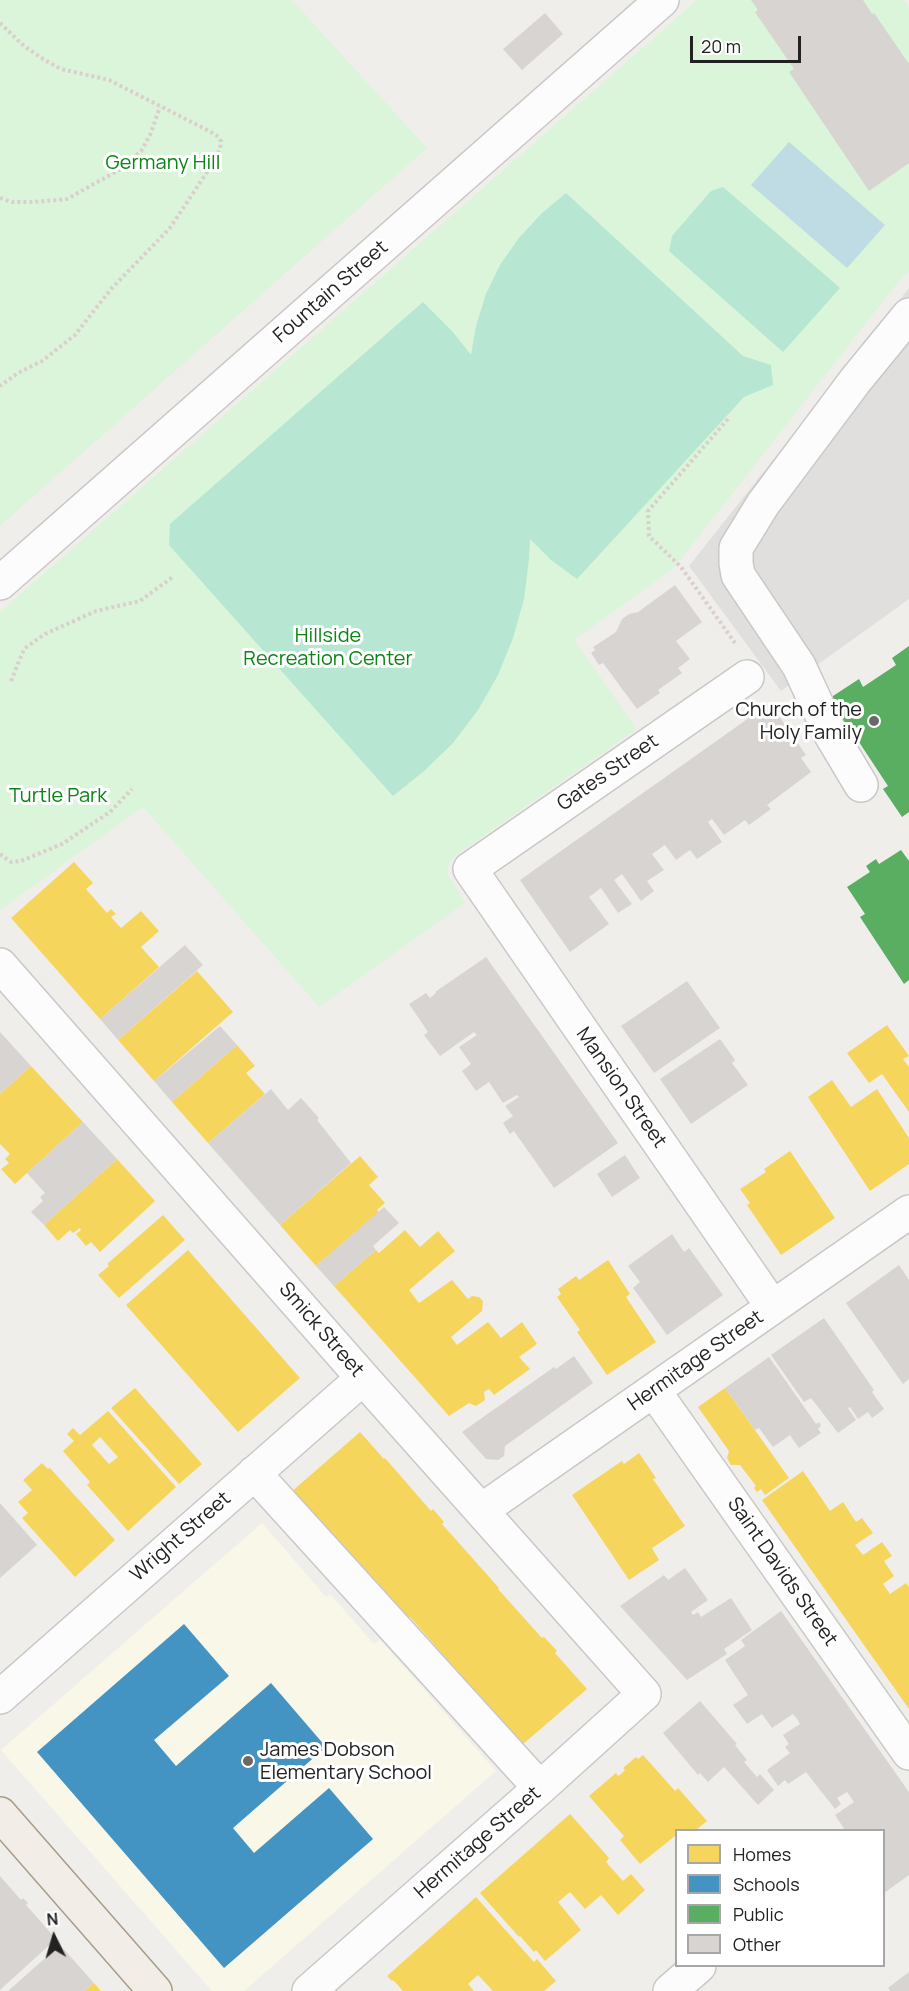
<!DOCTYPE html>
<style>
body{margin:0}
#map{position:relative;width:909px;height:1991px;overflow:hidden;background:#f0eeeb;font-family:Manrope,sans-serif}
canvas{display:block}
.legend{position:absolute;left:675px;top:1829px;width:210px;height:138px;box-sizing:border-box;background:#fff;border:2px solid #a7a7a7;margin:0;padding:8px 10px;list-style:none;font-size:18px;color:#222}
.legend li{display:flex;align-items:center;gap:12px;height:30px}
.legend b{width:30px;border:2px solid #a7a7a7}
.north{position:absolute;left:24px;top:1907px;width:60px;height:60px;-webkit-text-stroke:4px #fff;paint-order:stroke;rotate:355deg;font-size:16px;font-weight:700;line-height:24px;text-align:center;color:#222}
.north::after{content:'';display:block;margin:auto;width:21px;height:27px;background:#222;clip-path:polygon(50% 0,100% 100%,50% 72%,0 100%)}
.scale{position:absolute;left:690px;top:36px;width:111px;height:27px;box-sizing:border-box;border:3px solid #222;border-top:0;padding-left:8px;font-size:18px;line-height:21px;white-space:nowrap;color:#222;-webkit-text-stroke:4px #fff;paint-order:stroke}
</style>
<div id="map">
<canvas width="909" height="1991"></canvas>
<ul class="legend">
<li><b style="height:16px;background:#f6d55c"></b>Homes</li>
<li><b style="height:16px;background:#4393c3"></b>Schools</li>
<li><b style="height:16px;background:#5aae61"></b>Public</li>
<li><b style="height:16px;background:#d7d4d2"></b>Other</li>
</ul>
<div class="north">N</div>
<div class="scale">20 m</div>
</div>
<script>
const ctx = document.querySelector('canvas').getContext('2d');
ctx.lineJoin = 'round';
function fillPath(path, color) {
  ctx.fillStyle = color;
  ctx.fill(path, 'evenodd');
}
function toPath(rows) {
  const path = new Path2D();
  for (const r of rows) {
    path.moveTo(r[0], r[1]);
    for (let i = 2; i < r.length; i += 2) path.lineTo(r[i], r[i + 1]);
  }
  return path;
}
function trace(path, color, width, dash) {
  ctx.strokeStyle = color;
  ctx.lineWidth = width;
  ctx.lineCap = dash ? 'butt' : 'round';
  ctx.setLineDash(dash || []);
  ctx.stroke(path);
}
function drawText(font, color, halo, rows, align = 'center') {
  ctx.font = font + ' Manrope,sans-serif';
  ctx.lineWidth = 6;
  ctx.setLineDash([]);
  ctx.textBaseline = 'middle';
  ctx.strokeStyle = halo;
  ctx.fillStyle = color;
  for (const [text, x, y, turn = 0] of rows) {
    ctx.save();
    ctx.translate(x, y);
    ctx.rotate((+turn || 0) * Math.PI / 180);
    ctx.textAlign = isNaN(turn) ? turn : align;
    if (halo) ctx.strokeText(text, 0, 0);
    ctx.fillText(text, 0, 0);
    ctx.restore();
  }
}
const education = toPath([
 [262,1523,326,1597,330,1594,374,1644,380,1640,496,1771,244,1991,212,1991,1,1750]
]);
const park = toPath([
 [0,0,292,0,427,148,0,526],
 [697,0,904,0,909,7,909,272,903,276,674,568,574,640,637,729,455,856,449,863,447,873,465,903,319,1007,143,807,0,910,0,612]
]);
const pitch = toPath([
 [723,187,840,288,783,352,669,251,672,236,711,191],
 [566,193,743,356,771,365,773,385,744,397,577,579,551,560,530,539,529,559,524,599,513,638,498,675,478,710,453,743,424,771,393,796,169,545,170,524,423,302,452,331,471,355,476,326,486,294,500,265,519,238,541,214]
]);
const parking = toPath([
 [909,288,909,599,781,691,689,566]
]);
const water = toPath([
 [789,142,885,225,847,268,751,185]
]);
const homes = toPath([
 [74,862,93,883,86,889,107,913,111,909,116,914,111,917,121,928,141,911,159,931,141,947,159,967,100,1019,11,918],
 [197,971,233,1012,154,1081,118,1040],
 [887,1025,909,1056,903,1059,909,1067,909,1112,882,1074,869,1083,847,1053],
 [237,1045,255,1066,246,1073,265,1094,208,1143,172,1102],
 [31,1066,83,1122,15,1184,1,1169,9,1163,5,1159,10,1154,0,1144,0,1094],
 [832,1080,851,1107,877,1089,909,1138,909,1164,870,1191,808,1097],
 [790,1151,835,1218,781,1255,747,1205,750,1203,740,1189,766,1172,764,1169],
 [360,1156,378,1177,369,1185,385,1203,377,1210,379,1212,316,1266,280,1225],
 [117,1159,155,1201,100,1252,91,1242,86,1246,76,1234,81,1230,80,1228,73,1233,70,1230,58,1241,44,1225],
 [163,1215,185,1240,119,1298,98,1275,109,1266,107,1264],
 [405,1230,420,1247,438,1231,455,1251,409,1290,419,1303,452,1280,468,1299,472,1296,479,1297,483,1301,482,1311,451,1337,457,1345,488,1322,501,1338,522,1322,537,1344,519,1357,530,1369,494,1395,489,1389,484,1392,485,1400,476,1406,469,1403,449,1416,334,1286,376,1250,379,1253],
 [188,1250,300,1378,238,1432,126,1305],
 [608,1260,630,1294,626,1297,656,1342,607,1375,577,1332,580,1330,557,1297,561,1294,558,1289,576,1276,579,1280],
 [135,1388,202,1464,179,1484,111,1408],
 [725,1388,789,1478,765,1495,761,1489,757,1492,754,1488,756,1486,740,1465,731,1465,727,1458,729,1451,698,1407],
 [108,1411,176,1487,128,1531,87,1485,90,1482,63,1451,74,1441,67,1434,73,1428,80,1435],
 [100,1437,118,1457,109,1464,92,1445],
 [360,1432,384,1459,385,1458,431,1511,433,1509,444,1522,442,1524,499,1588,498,1589,542,1638,544,1637,557,1651,555,1653,587,1689,522,1745,410,1617,403,1623,290,1493],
 [639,1453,656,1478,653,1479,685,1526,652,1548,659,1560,629,1580,572,1495,622,1461,624,1464],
 [42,1463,48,1469,50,1468,115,1540,75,1577,22,1518,28,1513,18,1502,32,1490,23,1480],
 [803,1471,830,1511,843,1502,856,1522,862,1518,873,1533,855,1545,863,1555,882,1542,892,1556,884,1561,894,1576,883,1584,890,1594,906,1583,909,1587,909,1709,762,1500],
 [643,1755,675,1791,678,1788,707,1821,696,1830,676,1830,676,1838,675,1836,640,1864,620,1840,624,1836,589,1796,616,1773,618,1776,621,1774,625,1770,623,1768,636,1757,638,1759],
 [570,1814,609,1858,606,1862,623,1881,631,1874,645,1890,618,1915,601,1895,585,1909,570,1892,558,1902,581,1930,545,1961,536,1950,534,1952,520,1936,519,1937,480,1893],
 [476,1897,534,1962,537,1959,556,1981,544,1991,493,1991,478,1975,468,1984,474,1991,403,1991,393,1980,392,1981,387,1976],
 [94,1983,101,1991,84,1991]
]);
const schools = toPath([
 [184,1624,229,1676,154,1740,176,1766,271,1683,326,1747,233,1828,254,1853,329,1788,373,1839,224,1968,37,1752]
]);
const public = toPath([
 [909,646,909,812,902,817,883,789,888,786,853,733,849,735,831,708,833,696,859,679,863,687,896,665,892,658],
 [901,850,909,861,909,980,904,984,860,917,865,914,847,887,870,872,866,866,876,859,879,864]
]);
const building = toPath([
 [751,0,863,0,872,14,874,13,909,64,909,163,869,191,789,72,794,69,755,12,758,10],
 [545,13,563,34,522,70,503,49],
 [675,585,702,622,676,641,690,659,678,668,682,673,658,690,660,693,637,709,603,663,599,665,591,653,595,650,593,647,616,632,622,619,629,614,638,612],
 [770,703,806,755,801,758,811,772,767,805,771,809,749,825,745,820,724,835,712,819,708,822,722,842,697,859,690,850,676,860,665,845,652,854,664,870,647,881,654,891,641,901,622,874,614,880,632,904,618,913,601,888,589,897,609,924,570,952,520,880],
 [185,945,203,965,118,1040,100,1019],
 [486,957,618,1143,554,1188,514,1131,510,1134,503,1123,513,1116,505,1106,519,1097,517,1095,503,1103,489,1082,476,1091,462,1071,471,1064,459,1047,477,1035,474,1032,440,1056,424,1035,428,1032,409,1004,426,993,430,998,436,993,435,992],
 [687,981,720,1028,654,1073,621,1026],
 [220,1026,237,1045,172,1102,154,1081],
 [0,1032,31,1066,0,1094],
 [720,1039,735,1060,732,1063,748,1085,691,1124,660,1079],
 [271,1089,288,1110,301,1098,319,1118,317,1120,351,1163,280,1225,208,1143],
 [83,1122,117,1159,44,1225,31,1212,43,1201,40,1197,45,1193,27,1173],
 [625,1155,640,1178,612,1197,597,1174],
 [384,1207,399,1223,373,1246,376,1250,334,1286,316,1266],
 [672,1234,684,1252,689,1248,723,1295,667,1335,633,1288,640,1282,628,1266],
 [899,1265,909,1280,909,1379,903,1384,846,1303],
 [824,1318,874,1390,872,1392,884,1409,872,1418,868,1412,858,1419,850,1407,848,1408,856,1420,838,1433,811,1398,804,1402,771,1355],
 [574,1356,593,1383,505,1446,504,1456,498,1460,486,1459,462,1432,554,1367,556,1369],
 [769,1357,816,1424,819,1422,821,1426,818,1429,821,1433,799,1448,790,1435,773,1447,759,1428,755,1430,725,1388],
 [0,1503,37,1545,0,1578],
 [685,1568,708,1600,691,1612,693,1615,698,1612,701,1617,731,1598,752,1630,724,1649,727,1654,687,1680,620,1606,664,1575,668,1580],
 [781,1611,909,1792,909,1875,884,1893,884,1830,845,1830,835,1815,854,1802,847,1792,837,1798,841,1804,835,1809,806,1772,788,1784,785,1780,778,1786,767,1770,790,1753,785,1747,789,1744,783,1735,800,1724,797,1719,793,1714,772,1728,762,1714,747,1724,733,1705,748,1695,725,1660,745,1646,741,1640],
 [700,1701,737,1744,735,1745,747,1760,744,1762,757,1777,760,1774,774,1790,758,1805,724,1767,708,1782,700,1773,698,1775,663,1733],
 [0,1876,21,1900,23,1898,28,1903,26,1905,56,1939,0,1990],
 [60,1945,94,1983,84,1991,8,1991],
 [909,1972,909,1991,890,1991,888,1988]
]);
const path = toPath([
 [0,23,24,46,43,59,61,69,109,80,205,129,216,135,221,141,220,149,215,160,170,228,111,289,75,335,42,361,18,373,0,386],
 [0,198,12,202,32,202,67,199,119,170,141,151,150,135,160,107],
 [728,419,648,511,649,536,681,567,735,643],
 [11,681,24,649,45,634,96,611,140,601,174,576],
 [0,854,11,862,21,861,62,844,110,812,132,789]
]);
const minor = toPath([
 [0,583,662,0],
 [747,677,470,869,772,1306],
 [861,785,830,733,799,666,738,575,736,563,736,548,763,504,855,381,909,315],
 [0,965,363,1378,644,1694,540,1788,309,1991],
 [654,1391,909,1753],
 [254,1473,540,1788],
 [482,1510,909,1212],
 [0,1697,363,1378],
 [670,1991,699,1966]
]);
const major = toPath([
 [0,1814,155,1991]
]);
const markers = [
 [874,721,6,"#6a6968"],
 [248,1761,6,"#6a6968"]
];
const parkNames = [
 ["Germany Hill",163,163],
 ["Hillside",328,636],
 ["Recreation Center",328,659],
 ["Turtle Park",58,796]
];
const streetNames = [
 ["Fountain Street",331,292,-41],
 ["Gates Street",608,773,-35],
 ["Mansion Street",621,1088,55],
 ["Smick Street",321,1330,49],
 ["Hermitage Street",696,1361,-35],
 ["Wright Street",181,1537,-41],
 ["Saint Davids Street",782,1572,55],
 ["Hermitage Street",478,1843,-41]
];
const poiNames = [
 ["Church of the",862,710],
 ["Holy Family",862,733],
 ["James Dobson",260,1750,"left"],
 ["Elementary School",260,1773,"left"]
];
fillPath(education, '#f8f7e8');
fillPath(park, '#daf5da');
fillPath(pitch, '#b7e6d2');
fillPath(parking, '#e0dfde');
fillPath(water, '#bfdbe3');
fillPath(homes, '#f6d55c');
fillPath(schools, '#4393c3');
fillPath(public, '#5aae61');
fillPath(building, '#d7d4d2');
trace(minor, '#c9c8c7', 36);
trace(major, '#a79c86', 36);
trace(path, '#dccecd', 4, [3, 3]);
trace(minor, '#fdfcfc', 33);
trace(major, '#f3ede7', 33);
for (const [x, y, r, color] of markers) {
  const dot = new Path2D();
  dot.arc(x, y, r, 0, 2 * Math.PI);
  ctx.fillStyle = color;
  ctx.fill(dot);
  trace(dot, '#fff', 2);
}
drawText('20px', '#0c8416', '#fff', parkNames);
drawText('20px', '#222', '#fff', streetNames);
drawText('20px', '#222', '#fff', poiNames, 'right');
</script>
